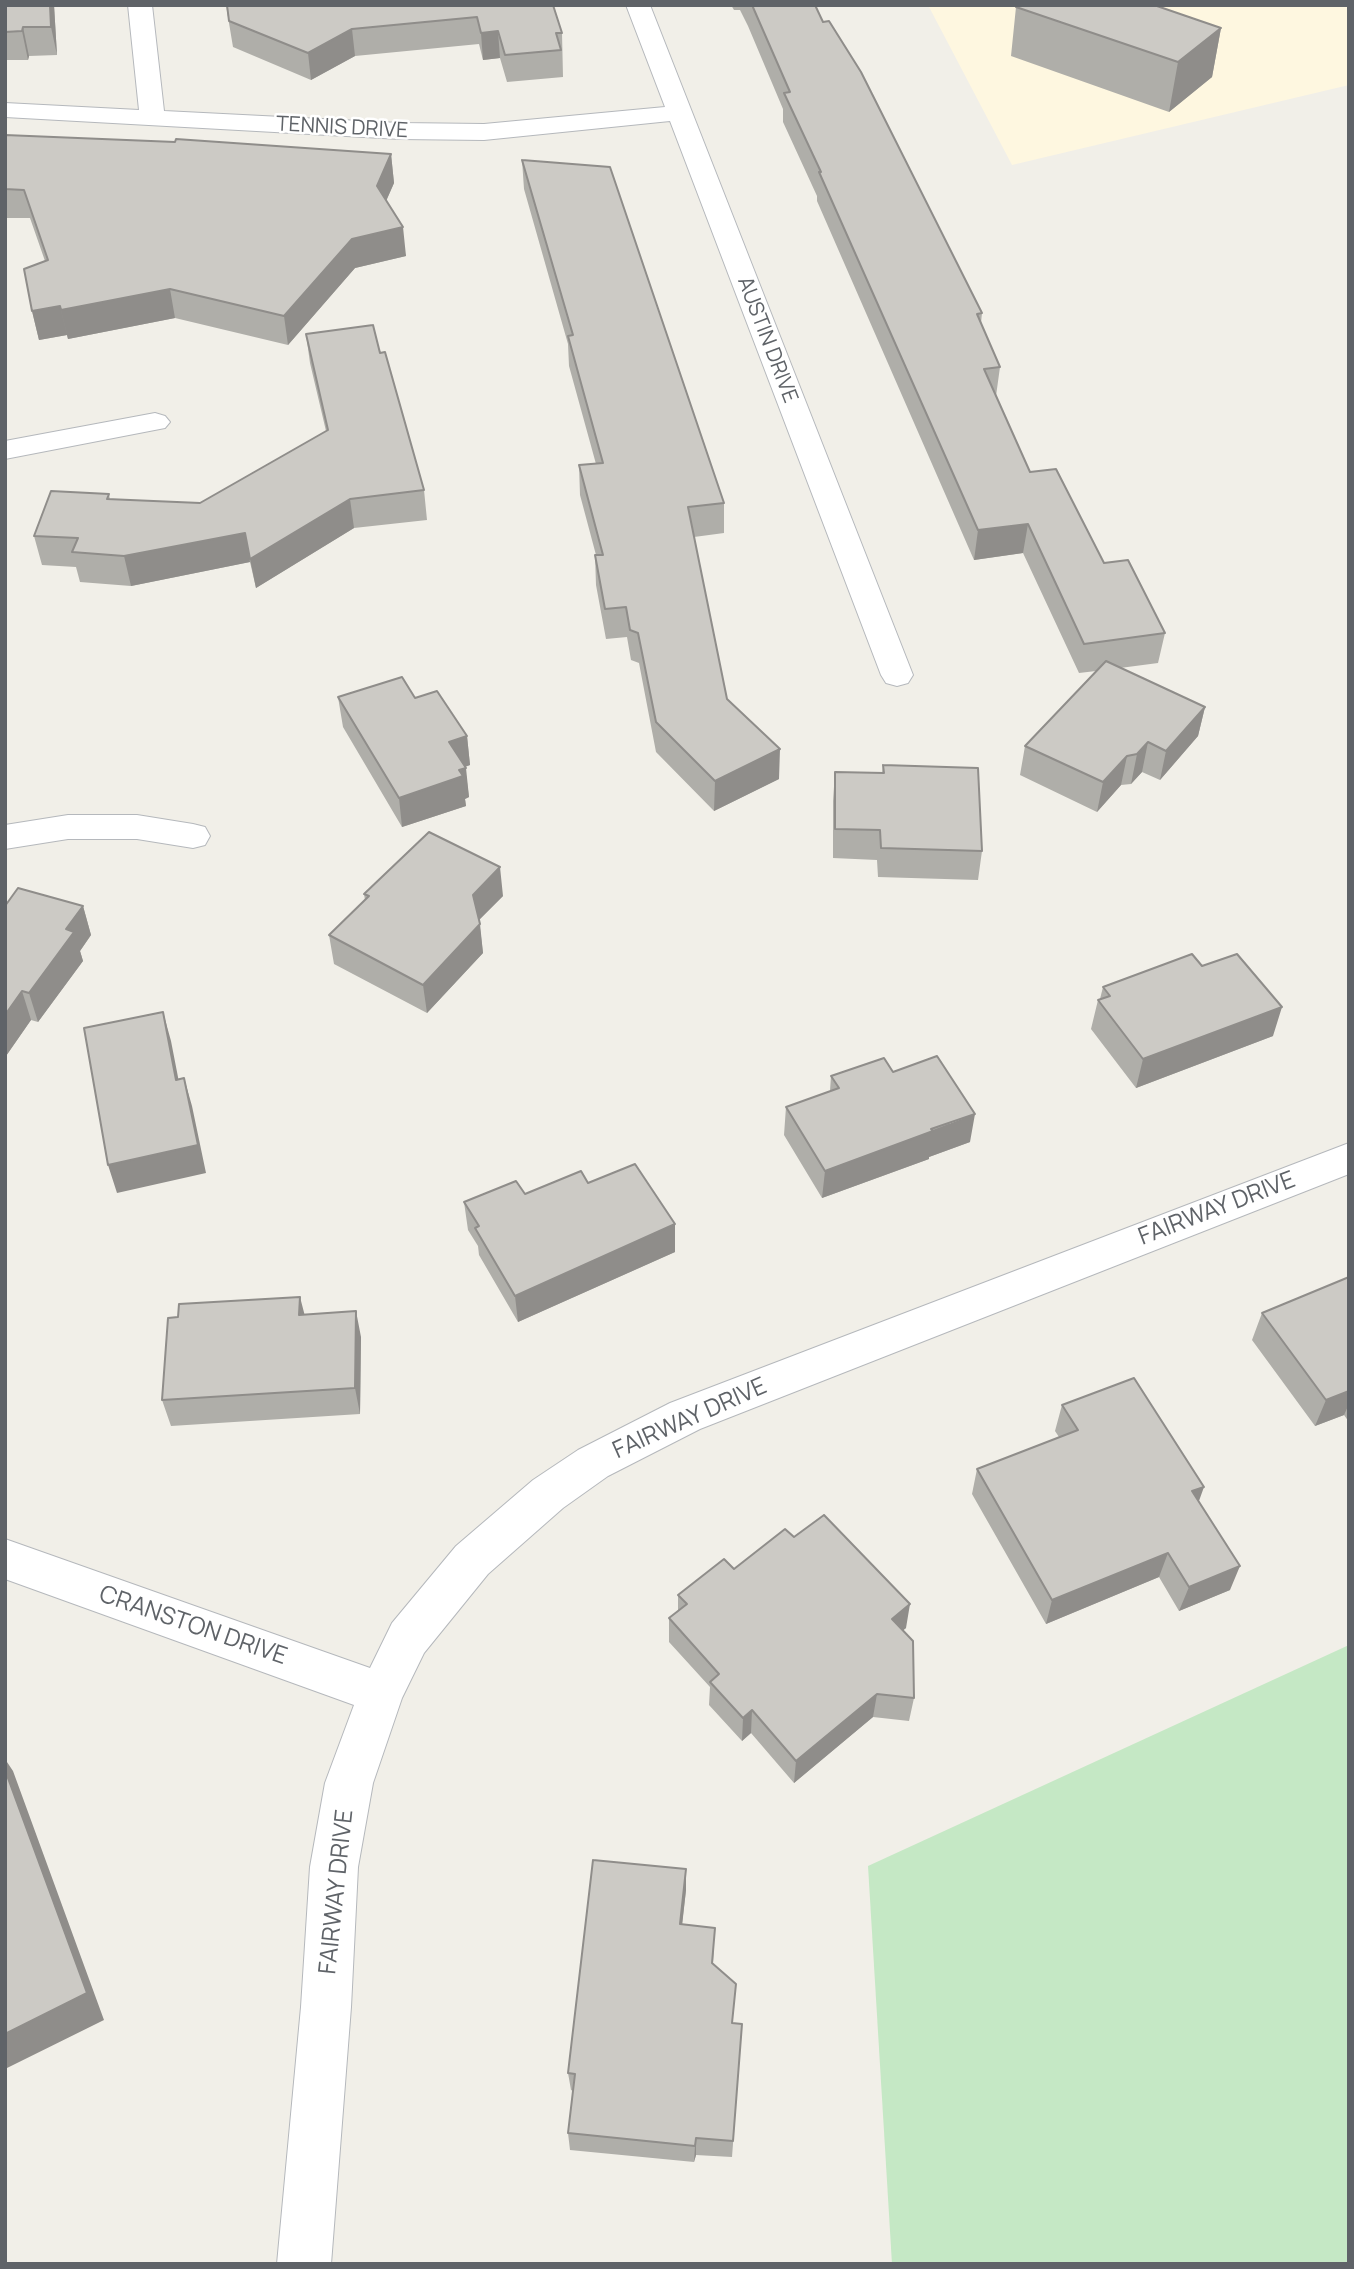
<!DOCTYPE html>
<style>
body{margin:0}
#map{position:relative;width:1354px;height:2269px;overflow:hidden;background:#f1efe8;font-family:Manrope,sans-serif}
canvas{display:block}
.frame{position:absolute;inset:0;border:7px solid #5f6368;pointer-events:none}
</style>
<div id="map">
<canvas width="1354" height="2269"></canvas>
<div class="frame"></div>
</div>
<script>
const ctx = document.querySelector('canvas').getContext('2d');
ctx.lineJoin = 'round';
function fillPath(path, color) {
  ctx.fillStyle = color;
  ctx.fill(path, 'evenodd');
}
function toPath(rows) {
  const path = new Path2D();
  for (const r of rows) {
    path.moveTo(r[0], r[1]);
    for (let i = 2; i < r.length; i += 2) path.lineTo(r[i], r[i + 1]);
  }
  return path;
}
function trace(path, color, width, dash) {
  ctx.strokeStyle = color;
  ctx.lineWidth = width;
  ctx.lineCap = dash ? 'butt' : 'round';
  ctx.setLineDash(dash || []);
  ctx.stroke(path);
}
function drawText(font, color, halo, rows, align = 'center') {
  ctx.font = font + ' Manrope,sans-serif';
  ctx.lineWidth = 5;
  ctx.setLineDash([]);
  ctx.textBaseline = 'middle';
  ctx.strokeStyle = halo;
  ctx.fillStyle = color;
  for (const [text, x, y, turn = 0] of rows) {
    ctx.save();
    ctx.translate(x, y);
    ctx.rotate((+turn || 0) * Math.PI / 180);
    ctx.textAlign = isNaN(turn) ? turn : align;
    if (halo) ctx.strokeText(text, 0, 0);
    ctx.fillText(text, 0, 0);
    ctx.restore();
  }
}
const commercial = toPath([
 [928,5,1349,5,1349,85,1012,165]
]);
const green = toPath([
 [1349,1645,1349,2264,892,2264,868,1866]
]);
const street = toPath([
 [128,5,152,5,164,111,400,123,484,124,665,107,626,5,650,5,913,675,908,683,897,686,886,683,881,675,670,121,484,140,400,139,5,117,5,103,139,110,128,5],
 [155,413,165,416,170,422,165,428,5,459,5,441,155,413],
 [68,815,137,815,193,824,205,827,210,836,205,845,193,848,137,839,68,839,5,849,5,825,68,815],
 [1349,1143,1349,1174,700,1429,608,1476,563,1508,488,1574,424,1653,402,1698,373,1783,358,1867,351,2007,331,2264,277,2264,301,2007,310,1867,325,1783,354,1705,5,1579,5,1539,370,1668,392,1623,456,1546,533,1480,578,1450,670,1403,1349,1143]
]);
const wall = toPath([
 [5,5,54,5,57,55,29,56,28,60,5,60],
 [226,5,553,5,562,33,563,77,507,82,500,58,483,60,479,44,355,56,311,80,233,47],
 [731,5,815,5,823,22,982,313,981,323,1000,367,996,396,1030,472,1104,563,1165,633,1158,663,1120,668,1205,707,1198,736,1160,780,1142,772,1131,784,1121,785,1097,812,1020,775,1025,746,1096,671,1079,673,1023,553,974,560,817,201,817,196,783,122,783,109,748,26,740,10,734,10],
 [1016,7,1221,28,1212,77,1169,112,1011,56],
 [5,135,391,154,394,183,386,201,406,256,355,268,288,345,175,318,68,339,67,335,39,340,32,311,45,261,30,218,5,218],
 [522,160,724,503,724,533,694,537,727,699,779,779,714,811,656,752,639,663,631,660,627,637,606,639,596,585,595,555,596,555,580,495,579,465,596,464,569,366,568,344,524,189],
 [306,334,380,353,424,490,427,520,354,528,256,588,250,562,131,586,80,582,76,567,42,565,34,536,109,494,110,500,200,503,326,431,310,363],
 [338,697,415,698,467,736,470,765,465,767,469,797,465,799,466,806,402,827,343,727],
 [883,765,982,851,978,880,878,877,877,860,833,858,833,801,835,772,882,773],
 [364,894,503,896,479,920,483,953,427,1013,334,964,329,935,365,900],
 [5,906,83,906,91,935,80,951,83,961,38,1022,31,1020,6,1056,5,1056],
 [1202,966,1273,1036,1136,1088,1091,1029,1098,1000,1100,999,1103,987],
 [893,1072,970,1142,929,1157,929,1159,822,1198,784,1135,786,1107,830,1091,831,1076],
 [588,1183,675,1224,675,1252,518,1322,479,1255,478,1246,468,1230,464,1202,525,1194],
 [1349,1277,1349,1422,1344,1415,1315,1426,1252,1340,1262,1313],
 [304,1314,361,1337,360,1414,171,1426,162,1400],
 [1062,1405,1199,1501,1230,1590,1179,1611,1159,1577,1046,1624,972,1494,977,1469,1059,1437,1055,1431],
 [794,1537,906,1628,903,1630,914,1698,909,1721,873,1717,794,1783,751,1733,742,1741,709,1705,710,1687,669,1642,669,1618,678,1611,678,1595,734,1569],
 [686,1869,686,1890,682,1924,714,1947,713,1963,732,2023,742,2024,732,2157,696,2155,694,2162,570,2150,568,2133,573,2091,571,2090,568,2073]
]);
const shadedWall = toPath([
 [50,5,54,5,57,55,51,27],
 [23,27,29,56,28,60,22,31],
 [1221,28,1212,77,1169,112,1178,62],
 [352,29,355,56,311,80,308,53],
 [498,31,500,58,483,60,481,33],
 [391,154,394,183,380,215,377,186],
 [403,227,406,256,355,268,288,345,284,316,352,239],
 [170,289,175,318,68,339,61,310],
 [60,306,67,335,39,340,32,311],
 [350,499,354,528,256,588,250,559],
 [1028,524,1023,553,974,560,978,530],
 [245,533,250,562,131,586,124,556],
 [1205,707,1198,736,1160,780,1166,751],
 [467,736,470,765,452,771,449,742],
 [1148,742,1142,772,1131,784,1137,754],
 [780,749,779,779,714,811,715,781],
 [1127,756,1121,785,1097,812,1103,782],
 [466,768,469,797,465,799,466,806,402,827,399,798],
 [500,867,503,896,475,924,473,895],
 [83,906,91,935,80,951,83,961,38,1022,29,993,66,929],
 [480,924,483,953,427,1013,423,985],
 [22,991,31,1020,6,1056,5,1053,5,1015],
 [1282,1007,1273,1036,1136,1088,1143,1059],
 [163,1012,171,1041,184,1108,176,1080],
 [184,1078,192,1106,206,1173,117,1193,108,1165],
 [975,1114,970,1142,929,1157,929,1159,822,1198,825,1171],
 [675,1224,675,1252,518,1322,515,1296],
 [300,1297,307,1324,299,1315],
 [356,1311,361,1337,360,1414,355,1388],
 [1349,1391,1349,1404,1344,1415,1315,1426,1326,1400],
 [1204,1487,1195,1512,1192,1491],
 [1168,1553,1159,1577,1046,1624,1052,1600],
 [1240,1566,1230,1590,1179,1611,1189,1587],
 [910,1604,906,1628,888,1643,892,1619],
 [877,1694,873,1717,794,1783,796,1761],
 [752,1710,751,1733,742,1741,743,1718],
 [5,1759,13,1771,104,2020,5,2069],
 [686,1869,686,1890,680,1944,680,1924],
 [696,2138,696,2155,694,2162,695,2146]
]);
const building = toPath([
 [5,5,50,5,51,27,23,27,22,31,5,32,5,5],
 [227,5,553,5,562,33,556,33,561,50,505,55,498,31,481,33,477,17,352,29,308,53,229,21,227,5],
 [752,5,815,5,823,22,829,21,861,72,982,313,977,314,1000,367,984,369,1030,472,1056,469,1104,563,1128,560,1165,633,1084,644,1028,524,978,530,819,172,821,172,784,93,790,92,752,5],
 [1019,5,1154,5,1221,28,1178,62,1016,7,1019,5],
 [5,135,175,142,176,139,391,154,377,186,403,227,352,239,284,316,170,289,61,310,60,306,32,311,24,269,48,260,24,190,5,189,5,135],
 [522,160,610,167,724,503,688,507,727,699,780,749,715,781,656,722,638,633,630,630,626,607,605,609,595,555,603,555,579,465,603,463,568,336,573,335,522,160],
 [373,325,380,353,385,352,424,490,350,499,250,559,245,533,124,556,72,552,78,538,34,536,51,491,109,494,107,499,200,503,328,430,306,334,373,325],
 [1106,661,1205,707,1166,751,1148,742,1137,754,1127,756,1103,782,1025,746,1106,661],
 [402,677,415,698,437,691,467,736,449,742,466,768,459,770,463,776,399,798,338,697,402,677],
 [883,765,978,768,982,851,881,848,880,830,835,829,835,772,884,773,883,765],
 [429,832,500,867,473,895,480,924,423,985,329,935,369,896,364,894,429,832],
 [18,888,83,906,66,929,74,932,29,993,22,991,5,1015,5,906,18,888],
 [1192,954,1202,966,1237,954,1282,1007,1143,1059,1098,1000,1110,996,1103,987,1192,954],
 [163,1012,176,1080,184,1078,198,1145,108,1165,84,1028,163,1012],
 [937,1056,975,1114,931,1129,933,1131,825,1171,786,1107,839,1088,831,1076,884,1058,893,1072,937,1056],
 [635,1164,675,1224,515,1296,475,1228,479,1226,464,1202,516,1181,525,1194,581,1171,588,1183,635,1164],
 [1349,1277,1349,1391,1326,1400,1262,1313,1349,1277],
 [300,1297,299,1315,356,1311,355,1388,162,1400,168,1318,178,1317,179,1304,300,1297],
 [1134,1378,1204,1487,1192,1491,1240,1566,1189,1587,1168,1553,1052,1600,977,1469,1078,1430,1062,1405,1134,1378],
 [824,1515,910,1604,892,1619,913,1641,914,1698,877,1694,796,1761,752,1710,743,1718,710,1682,719,1674,669,1618,687,1604,678,1595,724,1559,734,1569,785,1529,794,1537,824,1515],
 [5,1770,87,1993,5,2034,5,1770],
 [593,1860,686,1869,680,1924,715,1928,712,1963,736,1984,732,2023,742,2024,733,2141,696,2138,695,2146,568,2133,575,2074,568,2073,593,1860]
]);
const farStreetnames = [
 ["TENNIS DRIVE",342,128,3],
 ["AUSTIN DRIVE",767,340,69]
];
const streetNames = [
 ["FAIRWAY DRIVE",1217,1209,-21],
 ["FAIRWAY DRIVE",690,1419,-24],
 ["CRANSTON DRIVE",193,1626,19],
 ["FAIRWAY DRIVE",337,1892,-84]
];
fillPath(commercial, '#fef7e0');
fillPath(green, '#c5e8c5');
trace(street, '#b5b8bc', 2);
fillPath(street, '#fff');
fillPath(wall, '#afaea9');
fillPath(shadedWall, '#8f8d8a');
fillPath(building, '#cccac5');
trace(building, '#8f8d8a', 2);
drawText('21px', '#5f6368', '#fff', farStreetnames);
drawText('24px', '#5f6368', '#fff', streetNames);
</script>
